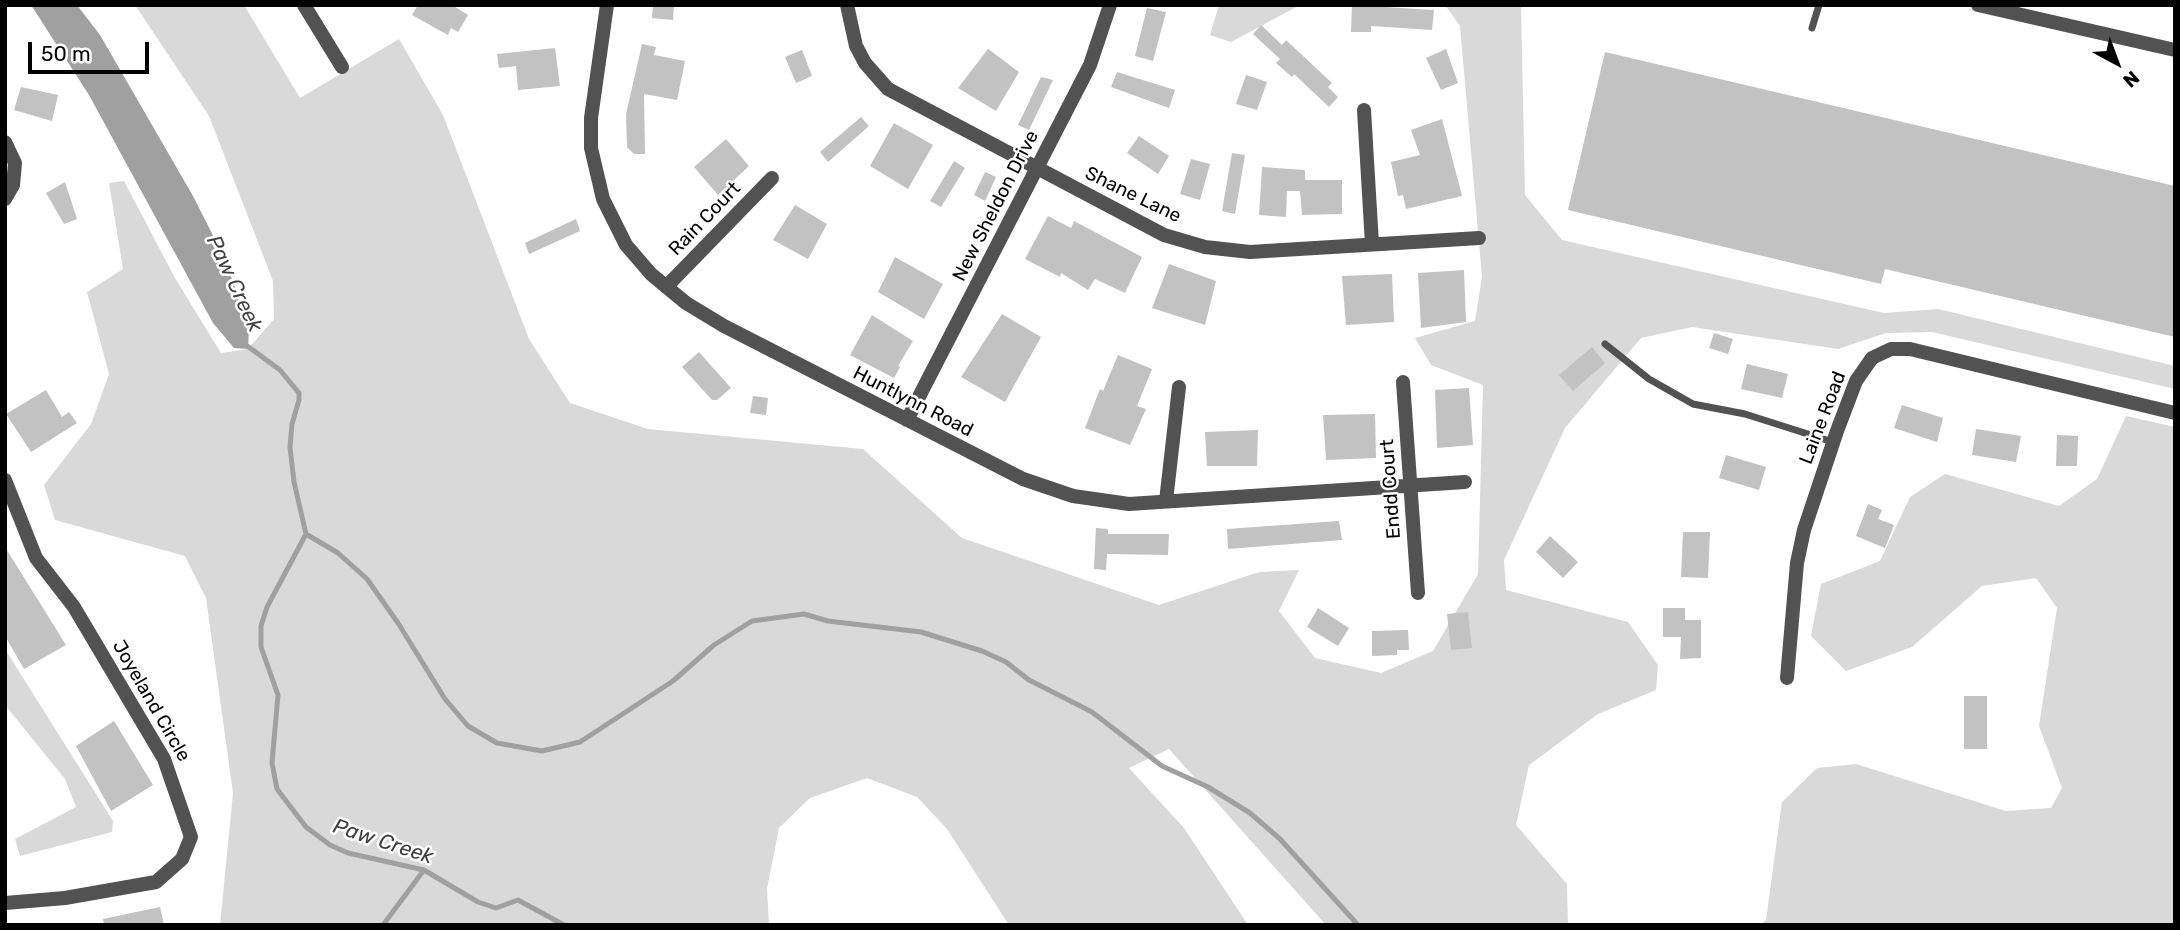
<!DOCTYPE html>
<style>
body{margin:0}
#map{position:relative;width:2180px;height:930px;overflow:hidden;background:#fff;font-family:Rubik,sans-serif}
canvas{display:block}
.frame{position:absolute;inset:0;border:7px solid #000;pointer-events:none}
.north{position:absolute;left:2082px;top:28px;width:70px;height:70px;-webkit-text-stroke:5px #fff;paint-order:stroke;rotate:139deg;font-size:19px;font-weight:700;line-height:28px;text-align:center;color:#000}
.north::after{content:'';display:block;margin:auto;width:24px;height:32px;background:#000;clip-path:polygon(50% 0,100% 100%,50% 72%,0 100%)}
.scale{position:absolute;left:28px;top:42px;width:121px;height:32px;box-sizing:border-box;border:4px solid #000;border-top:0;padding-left:9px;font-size:21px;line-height:24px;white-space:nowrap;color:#000;-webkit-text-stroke:5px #fff;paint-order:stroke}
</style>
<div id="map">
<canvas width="2180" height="930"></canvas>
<div class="frame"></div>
<div class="north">N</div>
<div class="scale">50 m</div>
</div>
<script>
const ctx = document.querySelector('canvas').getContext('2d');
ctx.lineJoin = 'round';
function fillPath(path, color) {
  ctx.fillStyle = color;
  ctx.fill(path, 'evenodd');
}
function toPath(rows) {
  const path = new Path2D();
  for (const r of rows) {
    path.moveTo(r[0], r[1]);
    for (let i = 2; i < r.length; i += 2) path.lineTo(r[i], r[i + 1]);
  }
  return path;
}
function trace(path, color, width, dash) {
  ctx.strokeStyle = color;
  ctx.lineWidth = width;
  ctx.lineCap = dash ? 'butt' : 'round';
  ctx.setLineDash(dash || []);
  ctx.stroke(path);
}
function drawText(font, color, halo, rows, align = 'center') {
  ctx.font = font + ' Rubik,sans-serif';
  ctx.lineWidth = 5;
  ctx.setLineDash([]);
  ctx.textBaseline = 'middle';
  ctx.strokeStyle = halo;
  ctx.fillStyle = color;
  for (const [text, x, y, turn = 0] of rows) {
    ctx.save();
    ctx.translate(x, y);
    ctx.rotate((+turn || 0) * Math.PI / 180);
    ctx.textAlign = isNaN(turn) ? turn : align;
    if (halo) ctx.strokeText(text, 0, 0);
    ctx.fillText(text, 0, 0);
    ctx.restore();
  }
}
const green = toPath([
 [135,5,244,5,300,98,399,39,443,115,529,339,570,403,648,429,863,449,962,538,1159,605,1259,572,1299,570,1279,611,1315,658,1381,673,1433,651,1478,574,1483,385,1431,365,1415,338,1475,321,1482,277,1460,26,1445,5,1521,5,1525,195,1562,240,1884,313,1938,309,2175,366,2175,389,1932,332,1886,333,1838,349,1692,327,1641,338,1565,428,1504,560,1506,590,1628,622,1658,665,1656,690,1598,714,1529,765,1516,825,1567,884,1568,925,1326,925,1169,749,1129,768,1184,828,1248,925,1009,925,947,829,917,797,867,778,810,798,779,828,767,889,769,925,220,925,233,793,206,598,185,556,55,520,44,485,91,424,109,374,87,292,123,269,109,183,124,181,175,278,221,353,248,349,274,319,273,281,209,116],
 [1219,5,1300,5,1231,42,1210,35],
 [2126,416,2175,427,2175,925,1760,925,1766,920,1782,802,1817,768,1856,764,2006,811,2051,808,2062,788,2039,726,2057,608,2036,578,1982,586,1912,647,1846,671,1811,636,1821,584,1880,561,1910,497,1945,474,2059,506,2097,479],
 [5,649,113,821,112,832,20,856,15,839,76,807,65,779,5,705]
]);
const water = toPath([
 [31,5,77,5,100,35,193,196,226,261,249,331,248,349,234,348,213,323,89,95]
]);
const stream = toPath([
 [246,345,280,370,299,393,299,400,292,424,290,447,294,482,306,534,267,607,261,626,261,647,278,695,272,763,277,789,306,827,330,845,348,853,424,870,478,902,496,908,518,900,564,925],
 [306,534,338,553,367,579,398,623,445,699,468,726,497,743,542,751,580,742,673,681,714,645,752,621,804,614,828,621,921,632,982,651,1006,662,1029,680,1092,712,1162,766,1208,787,1250,813,1280,839,1358,925],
 [383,925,424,870]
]);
const building = toPath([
 [418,5,452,5,468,15,458,32,451,28,448,35,412,15],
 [653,5,674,5,673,20,652,18],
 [1352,5,1434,10,1432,30,1371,26,1371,32,1351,32],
 [1147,8,1166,12,1153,61,1135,56],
 [1261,25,1282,45,1286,40,1332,83,1328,87,1338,97,1329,107,1294,74,1292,77,1276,63,1280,59,1253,34],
 [642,44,656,47,654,55,685,61,677,100,644,94,645,154,634,154,627,147,626,114],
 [555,48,560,86,518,90,516,66,499,68,497,54],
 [988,49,1019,72,996,111,958,88],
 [1446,49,1458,83,1441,90,1426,58],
 [802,50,812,76,796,83,785,57],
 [1605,52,2175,186,2175,337,1885,269,1881,284,1568,210],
 [1117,72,1175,90,1169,108,1111,87],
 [1246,75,1267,82,1257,110,1236,104],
 [1041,77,1053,80,1029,130,1018,125],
 [21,87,58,95,52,121,14,110],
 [861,117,869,126,828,162,820,152],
 [1442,119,1462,196,1406,209,1403,195,1398,196,1391,162,1420,155,1411,130],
 [894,123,933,145,908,189,870,166],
 [1139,136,1169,156,1158,174,1127,153],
 [726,139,749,166,718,195,694,167],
 [1232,153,1245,155,1235,214,1222,211],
 [1191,159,1210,164,1200,200,1180,194],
 [954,161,965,168,941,207,930,201],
 [1262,167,1305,170,1305,180,1342,180,1342,214,1302,215,1300,191,1287,191,1286,217,1259,215],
 [985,172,996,177,985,201,974,195],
 [65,182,77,219,64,224,46,193],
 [795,205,827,224,808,259,773,240],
 [1048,216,1071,228,1074,221,1142,257,1125,293,1095,279,1088,290,1061,273,1060,277,1025,259],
 [576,219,580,231,529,254,525,243],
 [895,257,943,284,924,319,878,292],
 [1169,264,1216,281,1205,325,1152,308],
 [1464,270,1466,322,1421,328,1418,273],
 [1392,274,1394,322,1346,325,1342,276],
 [1002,314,1041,337,1005,402,961,377],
 [872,315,913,341,898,366,900,367,894,378,850,355],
 [1714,333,1733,339,1728,354,1709,348],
 [1592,347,1605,363,1573,391,1559,375],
 [699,352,731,388,717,400,712,400,682,367],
 [1118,355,1152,369,1137,406,1146,409,1130,445,1085,428,1100,389,1103,391],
 [1747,364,1788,374,1782,398,1741,389],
 [1469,388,1473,445,1437,448,1435,390],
 [46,390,62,417,69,412,77,423,31,452,6,414],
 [753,396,768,398,766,415,750,413],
 [1902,405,1943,418,1937,442,1894,428],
 [1375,414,1376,458,1326,460,1323,415],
 [1976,429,2021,436,2016,462,1972,455],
 [1258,430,1257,466,1207,466,1205,432],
 [2057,435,2078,436,2077,466,2056,466],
 [1726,455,1766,467,1759,490,1719,478],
 [1868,504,1882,510,1878,519,1894,525,1885,548,1856,536],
 [1339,521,1342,540,1228,549,1227,529],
 [1096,528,1108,529,1108,534,1169,534,1168,555,1107,554,1106,570,1094,569],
 [1683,532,1710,532,1708,578,1681,577],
 [1550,536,1578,562,1563,578,1536,552],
 [5,547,66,645,24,669,5,636],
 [1318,608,1349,628,1338,646,1307,627],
 [1663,608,1685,608,1685,620,1701,620,1701,658,1680,659,1681,637,1663,637],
 [1468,612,1472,648,1451,650,1447,614],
 [1408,630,1409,650,1397,650,1397,655,1372,656,1372,631],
 [1964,696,1987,696,1987,749,1964,749],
 [114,721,153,785,111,811,76,746],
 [160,907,164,925,104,925,103,919]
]);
const lane = toPath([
 [1812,28,1819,5],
 [1605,344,1649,379,1693,404,1745,414,1833,442]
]);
const street = toPath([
 [304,5,342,67],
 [607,5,591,118,591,148,603,199,626,245,651,274,686,303,724,326,1023,479,1073,496,1129,504,1465,482],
 [847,5,856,46,865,63,888,89,1164,235,1205,247,1250,252,1479,238],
 [1978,5,2175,50],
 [1364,110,1372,244],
 [5,142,15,163,13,185,5,199],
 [666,287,772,178],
 [1403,382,1418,593],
 [907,420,1090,65,1110,5],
 [5,480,36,558,74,607,164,759,191,837,182,859,156,882,65,898,5,903],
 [1166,501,1179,387],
 [1787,678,1797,563,1804,530,1837,431,1856,381,1872,358,1891,349,1910,349,2175,413]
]);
const streetNames = [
 ["Shane Lane",1133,195,26],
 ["New Sheldon Drive",996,206,-63],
 ["Rain Court",705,219,-46],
 ["Huntlynn Road",913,402,27],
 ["Laine Road",1823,418,-69],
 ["Endd Court",1391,489,-94],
 ["Joyeland Circle",151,701,60]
];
const waterNames = [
 ["Paw Creek",234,284,65],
 ["Paw Creek",383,842,18]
];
fillPath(green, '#d9d9d9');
fillPath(water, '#a0a0a0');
trace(stream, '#a0a0a0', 5);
fillPath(building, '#c2c2c2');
trace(lane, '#525252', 7);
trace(street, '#525252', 14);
drawText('19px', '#000', '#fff', streetNames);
drawText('italic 21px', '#414141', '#fff', waterNames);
</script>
